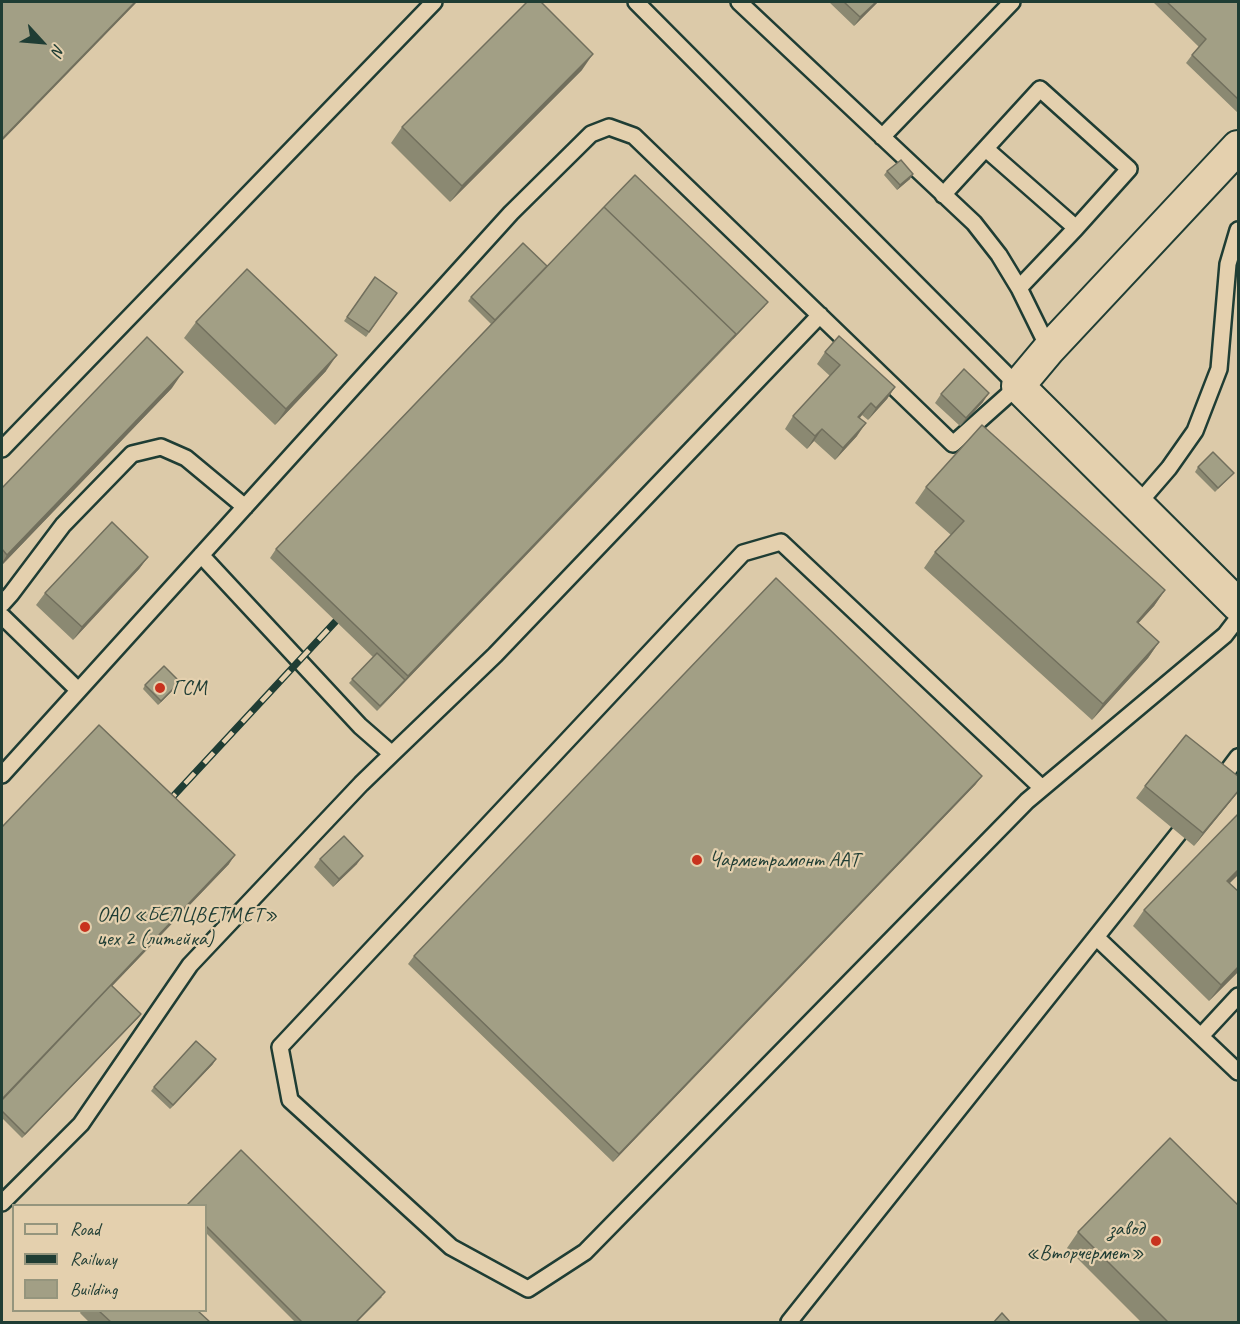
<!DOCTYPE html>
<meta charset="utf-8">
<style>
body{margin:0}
#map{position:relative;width:1240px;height:1324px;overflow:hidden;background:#dccaa9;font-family:Caveat,sans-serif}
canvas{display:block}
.frame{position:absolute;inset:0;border:3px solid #1f3d34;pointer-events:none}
.legend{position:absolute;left:12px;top:1204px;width:195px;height:108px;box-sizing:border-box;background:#e4d0ae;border:2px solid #95957d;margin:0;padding:8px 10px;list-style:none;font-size:18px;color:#1f3d34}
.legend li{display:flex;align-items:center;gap:12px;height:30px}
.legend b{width:30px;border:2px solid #95957d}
.north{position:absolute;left:12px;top:12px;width:60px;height:60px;-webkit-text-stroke:4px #e4d0ae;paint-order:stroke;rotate:116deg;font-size:16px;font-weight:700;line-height:24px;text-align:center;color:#1f3d34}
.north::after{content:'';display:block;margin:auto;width:21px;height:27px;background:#1f3d34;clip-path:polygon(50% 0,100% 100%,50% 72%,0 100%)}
</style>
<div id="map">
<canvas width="1240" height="1324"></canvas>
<div class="frame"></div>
<ul class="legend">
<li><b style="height:8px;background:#e4d0ae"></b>Road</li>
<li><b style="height:8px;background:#1f3d34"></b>Railway</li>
<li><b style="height:16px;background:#a29f85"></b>Building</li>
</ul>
<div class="north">N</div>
</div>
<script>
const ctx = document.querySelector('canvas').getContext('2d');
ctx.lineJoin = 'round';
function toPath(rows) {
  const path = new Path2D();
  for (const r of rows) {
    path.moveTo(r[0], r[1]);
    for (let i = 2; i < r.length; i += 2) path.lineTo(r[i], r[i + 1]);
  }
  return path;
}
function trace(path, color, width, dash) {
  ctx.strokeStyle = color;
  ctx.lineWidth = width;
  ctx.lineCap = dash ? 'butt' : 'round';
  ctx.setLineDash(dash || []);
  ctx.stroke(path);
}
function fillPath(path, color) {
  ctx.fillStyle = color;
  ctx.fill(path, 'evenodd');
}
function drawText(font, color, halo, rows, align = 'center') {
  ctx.font = font + ' Caveat,sans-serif';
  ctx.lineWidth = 4.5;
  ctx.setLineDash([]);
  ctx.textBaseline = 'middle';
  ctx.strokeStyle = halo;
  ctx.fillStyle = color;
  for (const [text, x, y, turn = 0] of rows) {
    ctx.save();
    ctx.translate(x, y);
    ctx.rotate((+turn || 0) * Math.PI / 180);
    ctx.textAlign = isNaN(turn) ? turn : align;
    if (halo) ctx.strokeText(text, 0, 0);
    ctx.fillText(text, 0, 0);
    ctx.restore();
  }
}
const lane = toPath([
 [739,2,974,223,999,255,1019,288,1049,349],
 [882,137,1012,2],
 [986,149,1076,228],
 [943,195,1040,89,1129,169,1076,228,1019,288],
 [2,449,434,2],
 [1137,505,1169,468,1195,431,1219,369,1228,264,1238,230],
 [2,604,11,594,63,525,132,454,161,447,186,458,245,507],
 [2,616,78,690],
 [392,754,495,655,820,315],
 [2,775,511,213,591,134,609,127,634,136,953,444,1018,386,636,2],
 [1220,781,1238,757],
 [1042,788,781,542,743,553,280,1047,290,1100,451,1247,528,1289,585,1252,1027,801,1225,635,1238,618],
 [1096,937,1238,1072],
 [1201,1036,1238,996],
 [2,1203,81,1124,190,965,361,784,392,754,360,726,201,555],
 [789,1322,1179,833]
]);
const street = toPath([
 [1238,147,1049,349,1018,386,1238,605]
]);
const rail = toPath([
 [166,804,336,621]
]);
const wall = toPath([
 [829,2,878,2,854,26],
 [1153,2,1239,2,1239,114,1186,63,1192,55,1199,47],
 [582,70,450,202,391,143,402,127],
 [887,171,910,179,897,190,884,175],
 [604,207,765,306,377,711,349,683,373,657,270,558,276,549,491,324,468,301,471,297,547,266],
 [375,277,397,293,366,337,344,321],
 [196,322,326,371,275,425,184,338],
 [825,352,895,387,887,399,868,420,862,415,860,418,857,436,835,460,814,441,807,449,785,429,793,416,830,376,817,364],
 [172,388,2,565,2,488],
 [941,394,983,402,960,426,935,403],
 [1198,467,1234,473,1215,492,1195,472],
 [926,487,1165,590,1154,606,1138,623,1159,642,1148,658,1092,720,924,568,935,552,951,535,915,503],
 [148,557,139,569,73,640,36,605,45,593],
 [180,682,177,686,158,705,143,689,145,685],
 [1239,777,1239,791,1194,846,1136,798,1145,786],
 [976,784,613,1162,408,964,414,956],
 [1239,813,1239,874,1229,883,1239,892,1239,971,1209,1001,1133,926,1144,910],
 [2,827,229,864,112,986,141,1014,138,1018,22,1138,2,1118],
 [320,859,357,864,333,887,314,867],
 [213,1064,170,1109,151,1091,154,1087],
 [206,1206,382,1297,356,1323,296,1323,206,1233],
 [1078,1232,1239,1323,1142,1323,1067,1248],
 [81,1311,198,1311,211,1323,90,1323,80,1313]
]);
const shadedWall = toPath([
 [135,2,137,2,2,141,2,139],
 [876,2,878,2,854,26,860,17],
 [593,54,582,70,450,202,462,186],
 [913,174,910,179,897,190,900,185],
 [768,302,730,342,377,711,408,676],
 [337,355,326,371,275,425,286,409],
 [183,372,172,388,2,565,2,563,7,555],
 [895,387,887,399,868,420,876,408],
 [989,393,983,402,960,426,966,418],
 [871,403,862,415,849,429,858,417],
 [866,423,857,436,835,460,843,448],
 [822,429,814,441,807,449,815,436],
 [148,557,139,569,73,640,82,627],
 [1165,590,1154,606,1125,638,1137,622],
 [1159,642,1148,658,1092,720,1103,704],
 [180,682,177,686,158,705,161,701],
 [982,776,976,784,613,1162,619,1154],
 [1239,790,1239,791,1194,846,1203,833],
 [235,855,229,864,2,1101,2,1099],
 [363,856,357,864,333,887,339,879],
 [1239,869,1239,874,1216,897,1227,881],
 [1239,966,1239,971,1209,1001,1221,985],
 [141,1014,138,1018,22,1138,25,1134],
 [216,1059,213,1064,170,1109,173,1105]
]);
const building = toPath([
 [2,2,135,2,2,139,2,2],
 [527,2,541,2,593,54,462,186,402,127,527,2],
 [844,2,876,2,860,17,844,2],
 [1167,2,1239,2,1239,100,1192,55,1206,39,1167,2],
 [901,160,913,174,900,185,887,171,901,160],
 [635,175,768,302,733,338,736,334,604,207,635,175],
 [604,207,736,334,408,676,276,549,604,207],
 [523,243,547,266,495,320,471,297,523,243],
 [247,269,337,355,286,409,196,322,247,269],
 [375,277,397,293,369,332,347,317,375,277],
 [839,336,895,387,876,408,871,403,858,417,866,423,843,448,822,429,815,436,793,416,840,365,825,352,839,336],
 [147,337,183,372,7,555,2,549,2,488,147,337],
 [964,369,989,393,966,418,941,394,964,369],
 [982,425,1165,590,1137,622,1159,642,1103,704,935,552,964,521,926,487,982,425],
 [1213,452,1234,473,1218,488,1198,467,1213,452],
 [112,522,148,557,82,627,45,593,112,522],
 [776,578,982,776,619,1154,414,956,776,578],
 [377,653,405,680,380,706,352,679,377,653],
 [164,666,180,682,161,701,145,685,164,666],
 [99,725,235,855,2,1099,2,827,99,725],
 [1186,735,1239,777,1239,790,1203,833,1145,786,1186,735],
 [1239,813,1239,869,1227,881,1239,892,1239,966,1221,985,1144,910,1239,813],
 [344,836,363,856,339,879,320,859,344,836],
 [111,985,141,1014,25,1134,2,1111,2,1100,111,985],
 [196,1041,216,1059,173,1105,154,1087,196,1041],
 [1170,1138,1239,1206,1239,1323,1169,1323,1078,1232,1170,1138],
 [241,1150,385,1292,355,1323,303,1323,206,1226,206,1206,186,1206,241,1150],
 [99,1311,198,1311,211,1323,112,1323,99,1311],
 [1002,1313,1011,1323,993,1323,1002,1313]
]);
const markers = [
 [160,688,6,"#c8321e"],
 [697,860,6,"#c8321e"],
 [85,927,6,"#c8321e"],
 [1156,1241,6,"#c8321e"]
];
const poiNames = [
 ["ГСМ",172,688],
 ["Чарметрамонт ААТ",709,860],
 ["ОАО «БЕЛЦВЕТМЕТ»",97,915],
 ["цех 2 (литейка)",97,939],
 ["завод",1144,1229,"right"],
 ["«Вторчермет»",1144,1253,"right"]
];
trace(lane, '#1f3d34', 20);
trace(street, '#1f3d34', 36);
trace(lane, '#e4d0ae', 15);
trace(street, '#e4d0ae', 32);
trace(rail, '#1f3d34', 7);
trace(rail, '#e4d0ae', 4.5, [14]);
fillPath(wall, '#8b8972');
fillPath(shadedWall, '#716f5d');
fillPath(building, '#a29f85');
trace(building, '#716f5d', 1.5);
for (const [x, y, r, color] of markers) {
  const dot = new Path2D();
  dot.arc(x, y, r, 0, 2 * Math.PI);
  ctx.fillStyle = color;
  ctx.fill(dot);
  trace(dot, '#e4d0ae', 2);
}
drawText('21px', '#1f3d34', '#e4d0ae', poiNames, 'left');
</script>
